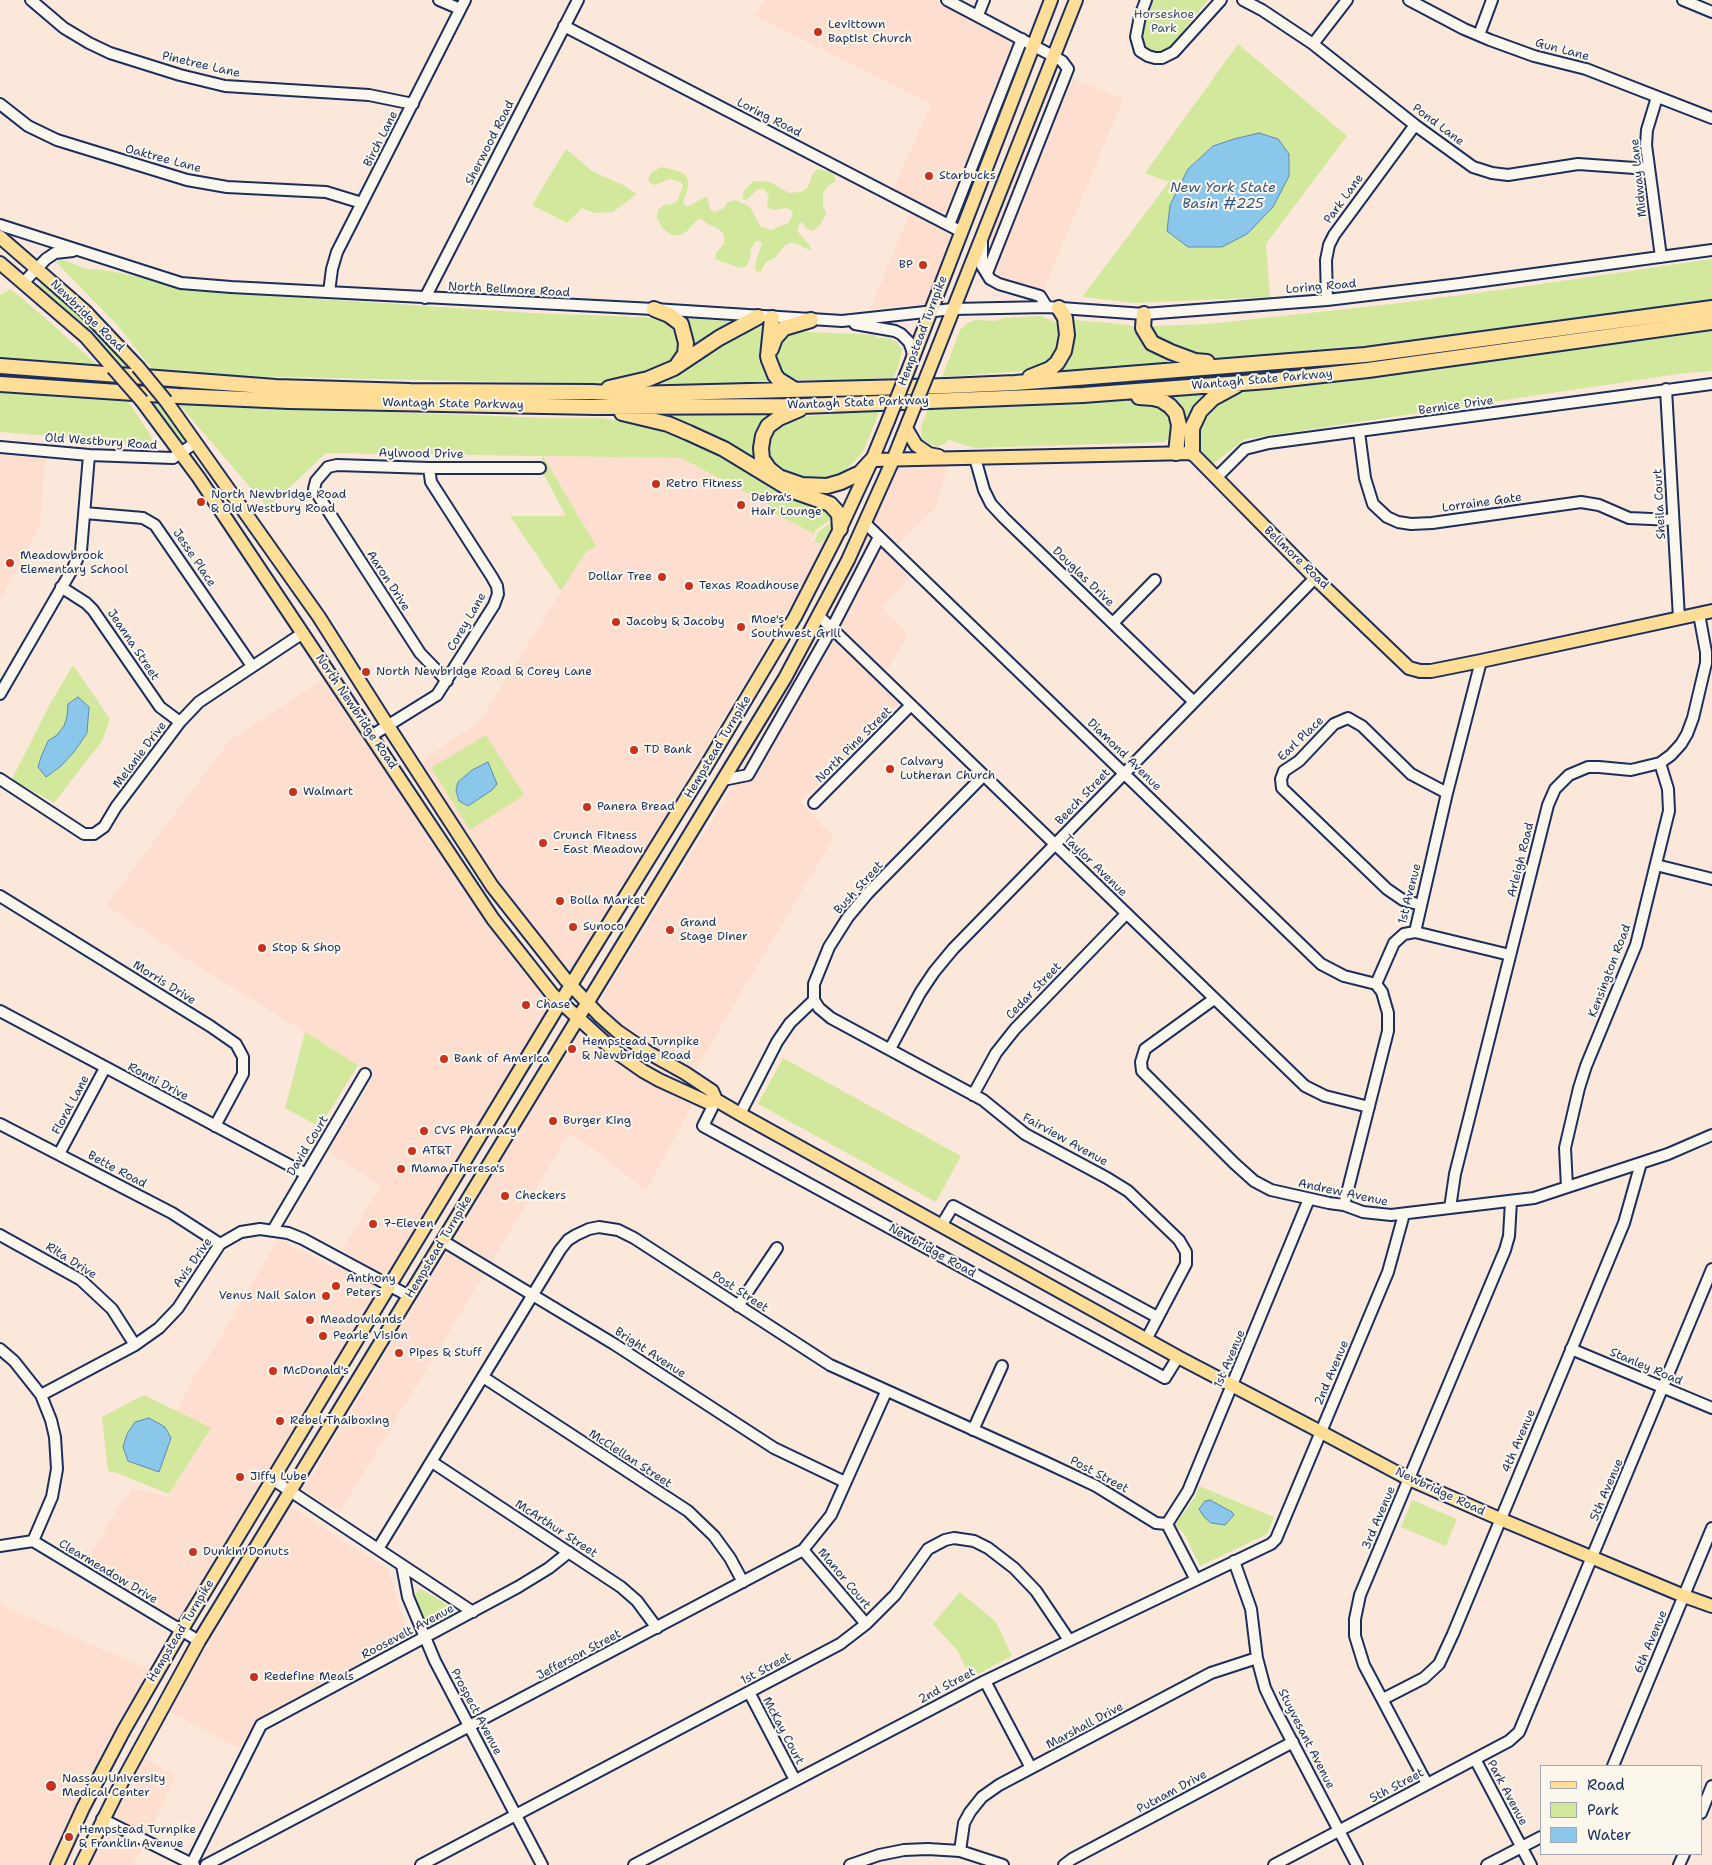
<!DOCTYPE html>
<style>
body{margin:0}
#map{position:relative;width:1712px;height:1865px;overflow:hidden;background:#fce8db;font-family:"Shantell Sans",sans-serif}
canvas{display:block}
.legend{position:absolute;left:1540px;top:1765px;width:162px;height:90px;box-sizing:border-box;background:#fbf7ec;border:1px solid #a1a7b3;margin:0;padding:6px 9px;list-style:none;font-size:15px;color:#1b2f5e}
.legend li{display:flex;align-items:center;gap:10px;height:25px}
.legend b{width:25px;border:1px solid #a1a7b3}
</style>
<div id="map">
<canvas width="1712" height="1865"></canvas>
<ul class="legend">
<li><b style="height:6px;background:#fedd96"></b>Road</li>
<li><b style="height:14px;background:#d2e89d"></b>Park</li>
<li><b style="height:14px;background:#8bc6eb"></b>Water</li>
</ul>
</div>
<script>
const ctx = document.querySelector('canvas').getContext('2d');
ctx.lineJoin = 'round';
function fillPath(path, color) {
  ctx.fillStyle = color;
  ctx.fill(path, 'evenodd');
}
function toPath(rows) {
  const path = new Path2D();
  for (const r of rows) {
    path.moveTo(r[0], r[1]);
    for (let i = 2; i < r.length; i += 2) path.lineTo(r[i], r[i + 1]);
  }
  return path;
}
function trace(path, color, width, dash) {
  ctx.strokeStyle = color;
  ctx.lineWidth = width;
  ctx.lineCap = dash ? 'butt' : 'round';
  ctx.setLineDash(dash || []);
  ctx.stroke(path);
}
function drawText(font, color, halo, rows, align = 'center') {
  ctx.font = font + ' "Shantell Sans",sans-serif';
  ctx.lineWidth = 4;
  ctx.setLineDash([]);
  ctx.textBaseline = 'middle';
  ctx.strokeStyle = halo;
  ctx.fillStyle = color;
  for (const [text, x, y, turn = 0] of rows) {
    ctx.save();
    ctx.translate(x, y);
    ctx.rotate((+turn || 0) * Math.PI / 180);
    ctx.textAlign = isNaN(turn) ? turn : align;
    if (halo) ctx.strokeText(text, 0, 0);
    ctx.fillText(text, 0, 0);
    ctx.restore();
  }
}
const built = toPath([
 [764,0,936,0,1026,47,926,304,870,309,911,210,889,199,931,104,755,16],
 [1059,73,1123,99,1041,296,977,269],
 [0,455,45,458,40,524,0,601],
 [542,456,681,458,768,504,770,511,813,533,810,539,814,542,820,543,828,538,789,608,572,973,521,914,417,764,479,722,586,552,596,546],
 [949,461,936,508,894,548,918,569,882,606,908,634,879,684,898,704,801,802,834,837,681,1094,694,1101,646,1191,593,1148,569,1134,340,1512,303,1490,541,1095,724,801,865,541,897,465],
 [325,678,396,784,561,1003,181,1631,81,1570,120,1504,133,1488,167,1497,207,1436,173,1420,196,1373,213,1350,278,1239,336,1269,347,1252,342,1249,381,1185,327,1152,374,1075,196,965,106,906,229,741],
 [290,1506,389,1570,397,1600,409,1635,256,1720,239,1748,167,1710,183,1686],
 [0,1605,153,1671,68,1865,0,1865],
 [144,1758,176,1776,134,1865,90,1865]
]);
const green = toPath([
 [1151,0,1208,0,1167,51,1157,53,1151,52,1145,48,1139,40,1138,32],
 [1238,44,1347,136,1266,244,1270,297,1135,303,1082,297,1169,182,1145,173],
 [566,149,592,171,623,185,637,194,613,212,594,213,582,208,567,223,532,205],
 [661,167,675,170,685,174,688,181,688,188,683,203,687,207,707,196,710,209,714,212,723,209,728,202,736,200,750,207,760,226,771,230,788,223,793,215,791,210,786,208,774,210,768,208,767,203,769,196,764,189,758,189,746,200,742,199,744,191,753,181,770,182,789,193,801,192,808,187,812,175,817,169,831,172,835,176,835,182,828,186,823,193,823,206,827,214,824,217,821,224,813,231,805,228,803,223,800,222,798,229,798,232,810,246,811,251,795,243,790,243,784,246,775,258,766,262,761,271,757,272,755,269,756,261,762,244,759,240,755,242,751,249,750,258,746,267,740,268,715,259,716,253,724,244,724,235,719,229,706,223,703,220,698,219,687,231,680,235,672,235,662,228,657,218,658,210,664,205,672,204,678,200,683,185,680,182,670,179,654,185,651,184,648,179,651,173],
 [61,259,87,269,105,270,178,285,243,294,532,313,663,318,678,330,681,343,678,354,670,365,626,381,602,384,288,377,179,376,166,370,154,372,119,327,56,262],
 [1712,259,1712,301,1393,343,1220,359,1186,352,1153,338,1149,328,1153,326,1208,324,1392,304,1507,289],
 [41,283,68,305,91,326,133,371,121,370,39,289,38,286],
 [11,289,52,324,102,369,0,363,0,295],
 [1041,316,1056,323,1059,330,1061,343,1056,355,1045,367,1025,371,942,377,960,330,966,324,975,320,996,321,1003,318],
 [684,318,728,321,732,323,692,350],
 [1075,320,1131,325,1137,330,1138,337,1149,348,1174,360,1175,364,1043,376,1056,367,1072,321],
 [760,327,766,328,766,337,761,355,763,368,774,383,751,386,644,388,644,385,728,338],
 [790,331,875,335,878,338,888,338,897,342,902,350,899,365,893,378,873,378,872,383,828,380,796,380,788,378,780,373,774,365,774,349],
 [1712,331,1712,371,1685,373,1245,439,1212,465,1201,451,1197,439,1200,421,1211,404,1233,392,1454,366],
 [1214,388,1186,427,1167,397,1168,393],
 [0,389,125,397,152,437,151,441,145,445,138,446,108,441,0,432],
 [1145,399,1167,410,1172,424,1172,435,1164,442,974,448,949,440,944,444,936,447,922,439,921,426,930,405,1008,407],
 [147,401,157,401,180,431,184,439,184,443,177,440],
 [177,402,330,410,552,418,600,418,641,423,673,432,734,460,781,496,820,507,832,513,831,519,816,530,811,540,813,533,770,511,768,504,681,458,543,456,596,546,586,552,561,591,510,516,566,516,544,475,542,456,326,453,268,508],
 [881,408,863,452,839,477,820,482,783,474,768,462,765,444,769,430,796,417,834,414],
 [692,412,774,412,760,428,755,443,756,460,753,461,731,444,668,417,669,416],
 [833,521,836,523,828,538,820,543,814,542,818,532],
 [73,665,110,719,102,741,54,803,12,779,50,704],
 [486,735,524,795,470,830,431,768],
 [305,1032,358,1065,320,1127,285,1108],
 [783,1058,961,1156,936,1202,758,1104],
 [144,1395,211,1428,169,1494,117,1473,108,1471,102,1417],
 [1199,1486,1274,1517,1267,1534,1200,1566,1185,1535,1175,1525,1195,1497],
 [1412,1500,1457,1519,1446,1546,1401,1527],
 [421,1589,451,1607,451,1615,433,1626,427,1624,419,1611,414,1597,417,1591],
 [960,1592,996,1622,1012,1656,970,1678,958,1651,933,1624]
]);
const water = toPath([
 [1259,133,1278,139,1289,154,1289,176,1273,207,1247,234,1222,247,1188,247,1167,231,1170,205,1188,169,1213,146,1234,139,1259,133],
 [78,697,89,707,87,733,74,752,61,766,46,777,38,767,41,757,48,741,57,735,64,726,67,717,68,704,78,697],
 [488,762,497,784,492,790,468,806,459,801,456,790,458,782,472,770,488,762],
 [149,1418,165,1427,171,1438,159,1472,128,1461,123,1447,127,1434,135,1422,149,1418],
 [1210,1500,1232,1512,1234,1515,1225,1525,1211,1523,1204,1517,1199,1509,1205,1501,1210,1500]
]);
const minor = toPath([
 [31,0,64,28,89,43,110,53,180,75,225,86,369,95,413,104],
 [439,0,460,9],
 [947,0,1053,56,1062,61,1068,69,987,273],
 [1146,0,1140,16,1136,37,1140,51,1148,56,1155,58,1162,58,1174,52,1221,0],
 [1243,0,1262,10,1313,44,1415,125,1473,167,1492,173,1508,175,1578,164,1649,169],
 [1409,0,1464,29,1490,40,1534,56,1586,69,1712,118],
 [1683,0,1712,12],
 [978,15,984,0],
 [564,26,962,232],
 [1479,35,1492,0],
 [1313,44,1347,0],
 [1657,97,1647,130,1646,145,1661,257],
 [0,104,28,126,57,140,187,180,227,187,326,192,362,203],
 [0,225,181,283,231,287,654,309,842,321,953,309,1047,307,1144,314,1327,300,1460,284,1712,250],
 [949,225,1022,39],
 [982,241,982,266,990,279,999,284,1040,296,1047,307],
 [23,283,46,259,55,253,73,251],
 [329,292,332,269,337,252,465,0],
 [425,298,578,0],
 [1327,300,1326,260,1329,245,1334,235,1415,125],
 [855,324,895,331,901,334,909,342,912,350,913,358],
 [1666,389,1679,618],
 [1359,432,1365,478,1373,504,1387,517,1398,522,1411,524,1432,523,1581,502,1599,505,1629,518,1673,520],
 [0,447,89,455,173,458,195,443],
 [975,458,984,490,991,504,1004,518,1194,702],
 [1216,478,1245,449,1269,443,1712,384],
 [85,513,143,518,155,525,252,666],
 [865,523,1321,964,1344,976,1376,984],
 [61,587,86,603,93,610,160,707,180,722],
 [819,616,1305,1086,1325,1096,1369,1107],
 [1113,623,1155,580],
 [447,681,420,653,314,489,316,481,328,467,337,465,429,468,540,468],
 [0,694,73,568,81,551,89,455],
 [371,736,437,695,494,605,498,594,497,586,492,577,431,482,429,468],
 [0,779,84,834,94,834,104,827,116,807,180,722,199,702,303,633],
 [723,780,748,775,832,628,879,537],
 [814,803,911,705],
 [1656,865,1712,879],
 [0,896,210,1026,236,1044,243,1057,243,1074,215,1126],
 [1421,905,1403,900,1387,889,1282,788,1281,779,1284,771,1299,761,1334,724,1348,718,1362,726,1411,774,1447,793],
 [1415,932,1510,955],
 [1214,999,1145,1049,1141,1062,1142,1071,1234,1163,1254,1181,1271,1190,1329,1203,1344,1205,1363,1212,1391,1215,1534,1198,1668,1154,1712,1135],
 [814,1000,819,1008,831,1018,983,1100,1025,1134,1107,1178,1128,1191,1179,1240,1186,1252,1186,1264,1147,1338],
 [0,1011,306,1174],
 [890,1049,920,993,934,972,953,949,1315,578],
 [973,1095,996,1053,1015,1029,1126,914],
 [716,1100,703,1126,1165,1378,1178,1357],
 [740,1114,777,1042,790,1023,814,1000,814,984,829,947,848,917,868,893,984,775],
 [0,1124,172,1213,220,1244],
 [59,1154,105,1068],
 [1567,1187,1565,1148,1579,1088,1586,1066,1636,945,1666,823,1669,811,1668,789,1660,763],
 [1344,1205,1388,1031,1388,1013,1382,992,1376,984,1394,943,1404,934,1415,932,1447,793,1481,661],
 [1450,1208,1455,1174,1548,805,1555,789,1569,775,1588,767,1599,767,1631,770,1660,763,1671,755,1681,744,1687,734,1693,718,1706,663,1706,652,1699,614],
 [941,1226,953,1206,1157,1317],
 [273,1230,365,1074],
 [0,1235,81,1280,112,1309,135,1345],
 [443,1241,614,1344,774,1448,845,1482],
 [738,1306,777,1248],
 [0,1349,14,1361,41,1395,51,1420,55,1437,57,1469,52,1497,33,1541],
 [1571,1349,1712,1408],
 [483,1377,688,1511,714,1536,730,1558,743,1582],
 [41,1395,135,1345,159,1328,178,1308,220,1244,241,1232,260,1229,288,1233,303,1239,409,1296],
 [973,1430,1002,1366],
 [432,1462,621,1587,637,1601,657,1628],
 [272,1479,473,1612],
 [1167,1524,1188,1491,1309,1199],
 [1167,1524,1196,1580],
 [0,1546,33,1541,199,1641],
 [378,1549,560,1250,568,1240,576,1235,589,1229,599,1227,618,1230,634,1238,830,1365,1045,1462,1096,1486,1156,1523,1167,1524],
 [803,1550,866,1624],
 [1234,1561,1251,1609,1257,1658,1265,1688,1274,1707,1357,1865],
 [402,1565,408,1597,435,1661,542,1865],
 [985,1681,1031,1768],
 [749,1692,795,1780],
 [1383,1699,1424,1678,1439,1664,1453,1634,1624,1223,1641,1163],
 [1475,1759,1531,1865],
 [1613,1766,1712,1528],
 [1427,1784,1364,1665,1355,1636,1355,1619,1360,1595,1505,1250,1509,1236,1511,1201],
 [1701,1813,1712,1786],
 [102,1819,194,1865],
 [960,1851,964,1823,970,1812,982,1797,999,1785,1211,1673,1257,1658],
 [191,1865,261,1725,518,1587,549,1568,569,1552],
 [206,1865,803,1550,831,1515,886,1392],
 [421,1865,840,1644,866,1624,895,1595,928,1549,945,1540,954,1538,974,1541,988,1548,1014,1568,1036,1591,1069,1640],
 [634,1865,985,1681,1271,1544,1276,1539,1388,1272,1404,1214],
 [850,1865,879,1855,904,1850,928,1849,960,1851,1003,1865],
 [1064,1865,1072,1859,1293,1742],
 [1274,1865,1509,1741,1519,1732,1712,1269],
 [1487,1865,1541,1837],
 [1679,1865,1684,1854]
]);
const major = toPath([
 [0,237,85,311,138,367],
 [0,263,86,337,113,368],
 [907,373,1051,0],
 [928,373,1076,0],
 [142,401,199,478,493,919,552,994,613,1050,643,1071,659,1080,707,1102,716,1100],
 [166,401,319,617,388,726,492,886,566,980,599,1015,617,1031,649,1053,685,1073,712,1091,716,1100,740,1114,1178,1357,1321,1432,1409,1479,1500,1519,1684,1596,1712,1606],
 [906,428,916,445,929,454,939,456],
 [872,460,1192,453,1315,578,1409,668,1420,671,1431,671,1481,661,1712,611],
 [57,1865,83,1808,124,1730,181,1631,580,970,705,768,795,617,840,529,872,460,888,421],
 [81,1865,122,1782,199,1641,785,678,848,560,893,460,909,420]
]);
const highway = toPath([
 [654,309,669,315,681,324,686,343,685,354,678,364],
 [1144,314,1143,328,1152,343,1171,352,1195,361,1207,362],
 [772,318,768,356,769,360,775,375,779,380,795,390],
 [771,349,775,338,784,328,811,320],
 [0,366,276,387,410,391,592,392,631,394,947,386,1015,383,1365,355,1712,308],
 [1030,377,1050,369,1057,363,1064,351,1067,335,1065,318,1059,308],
 [0,384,178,396,289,401,596,407,802,406,1083,395,1268,381,1368,370,1712,322],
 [609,388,648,379,674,368,719,338,758,317],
 [1139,397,1153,398,1161,400,1170,406,1176,413,1179,425,1176,453],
 [800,409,779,418,768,426,763,436,761,448,762,459,769,469,779,477,802,485,827,486,841,482,860,473,872,460],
 [622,413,668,424,689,433,724,449,793,491,830,504,839,514,840,529],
 [1192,453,1192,428,1200,411,1213,398,1237,385]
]);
const majorBridge = toPath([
 [138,367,166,401],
 [113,368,142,401],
 [909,420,928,373],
 [888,421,907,373]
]);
const markers = [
 [818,32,5,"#c8321e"],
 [929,176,5,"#c8321e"],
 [923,265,5,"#c8321e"],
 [656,484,5,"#c8321e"],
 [201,502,5,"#c8321e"],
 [741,505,5,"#c8321e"],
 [10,563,5,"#c8321e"],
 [662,577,5,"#c8321e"],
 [689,586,5,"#c8321e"],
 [616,622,5,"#c8321e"],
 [741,627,5,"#c8321e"],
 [366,672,5,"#c8321e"],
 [634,750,5,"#c8321e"],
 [890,769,5,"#c8321e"],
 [293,792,5,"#c8321e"],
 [587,807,5,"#c8321e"],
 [543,843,5,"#c8321e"],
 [560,901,5,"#c8321e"],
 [573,927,5,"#c8321e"],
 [670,930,5,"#c8321e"],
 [262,948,5,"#c8321e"],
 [526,1005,5,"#c8321e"],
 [572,1049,5,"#c8321e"],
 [444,1059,5,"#c8321e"],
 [553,1121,5,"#c8321e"],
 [424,1131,5,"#c8321e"],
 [412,1151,5,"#c8321e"],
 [401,1169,5,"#c8321e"],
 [505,1196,5,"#c8321e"],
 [373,1224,5,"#c8321e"],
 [336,1286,5,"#c8321e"],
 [326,1296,5,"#c8321e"],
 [310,1320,5,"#c8321e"],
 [323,1336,5,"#c8321e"],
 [399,1353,5,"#c8321e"],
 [273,1371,5,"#c8321e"],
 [280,1421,5,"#c8321e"],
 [240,1477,5,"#c8321e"],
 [193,1552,5,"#c8321e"],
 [254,1677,5,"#c8321e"],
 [51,1786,6,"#c8321e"],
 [69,1837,5,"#c8321e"]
];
const parkNames = [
 ["Horseshoe",1164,15],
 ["Park",1164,29]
];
const poiNames = [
 ["Levittown",828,25],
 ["Baptist Church",828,39],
 ["Starbucks",939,176],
 ["BP",913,265,"right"],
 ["Retro Fitness",666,484],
 ["North Newbridge Road",211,495],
 ["& Old Westbury Road",211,509],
 ["Debra's",751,498],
 ["Hair Lounge",751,512],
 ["Meadowbrook",20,556],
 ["Elementary School",20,570],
 ["Dollar Tree",652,577,"right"],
 ["Texas Roadhouse",699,586],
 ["Moe's",751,620],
 ["Southwest Grill",751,634],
 ["Jacoby & Jacoby",626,622],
 ["North Newbridge Road & Corey Lane",376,672],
 ["TD Bank",644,750],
 ["Calvary",900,762],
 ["Lutheran Church",900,776],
 ["Walmart",303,792],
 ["Panera Bread",597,807],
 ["Crunch Fitness",553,836],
 ["- East Meadow",553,850],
 ["Bolla Market",570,901],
 ["Grand",680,923],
 ["Stage Diner",680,937],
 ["Sunoco",583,927],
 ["Stop & Shop",272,948],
 ["Chase",536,1005],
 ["Hempstead Turnpike",582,1042],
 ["& Newbridge Road",582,1056],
 ["Bank of America",454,1059],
 ["Burger King",563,1121],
 ["CVS Pharmacy",434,1131],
 ["AT&T",422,1151],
 ["Mama Theresa's",411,1169],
 ["Checkers",515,1196],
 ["7-Eleven",383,1224],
 ["Anthony",346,1279],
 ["Peters",346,1293],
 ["Venus Nail Salon",316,1296,"right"],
 ["Meadowlands",320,1320],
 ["Pearle Vision",333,1336],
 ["Pipes & Stuff",409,1353],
 ["McDonald's",283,1371],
 ["Rebel Thaiboxing",290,1421],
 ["Jiffy Lube",250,1477],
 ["Dunkin' Donuts",203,1552],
 ["Redefine Meals",264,1677],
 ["Nassau University",62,1779],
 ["Medical Center",62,1793],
 ["Hempstead Turnpike",79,1830],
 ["& Franklin Avenue",79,1844]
];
const streetNames = [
 ["Gun Lane",1562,50,15],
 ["Pinetree Lane",201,65,13],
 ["Loring Road",769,118,27],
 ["Pond Lane",1438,125,37],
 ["Birch Lane",381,139,-63],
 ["Sherwood Road",490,143,-63],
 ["Oaktree Lane",163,159,15],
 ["Midway Lane",1639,178,-96],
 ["Park Lane",1344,199,-54],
 ["Loring Road",1321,287,-5],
 ["North Bellmore Road",509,290,3],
 ["Newbridge Road",87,316,44],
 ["Hempstead Turnpike",923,331,-69],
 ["Wantagh State Parkway",1262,380,-5],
 ["Wantagh State Parkway",858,403,-2],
 ["Wantagh State Parkway",453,404,1],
 ["Bernice Drive",1456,406,-8],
 ["Old Westbury Road",101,442,4],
 ["Aylwood Drive",421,454,1],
 ["Lorraine Gate",1482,503,-8],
 ["Sheila Court",1660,504,-93],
 ["Jesse Place",194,558,56],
 ["Bellmore Road",1296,558,44],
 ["Douglas Drive",1083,577,44],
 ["Aaron Drive",388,581,57],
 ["Corey Lane",467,622,-60],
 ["Jeanna Street",133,645,56],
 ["North Newbridge Road",356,712,56],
 ["Earl Place",1301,739,-44],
 ["North Pine Street",854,745,-45],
 ["Hempstead Turnpike",718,747,-59],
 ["Melanie Drive",140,755,-53],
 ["Diamond Avenue",1124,755,44],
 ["Beech Street",1083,797,-46],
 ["Arleigh Road",1521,860,-76],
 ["Taylor Avenue",1095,866,44],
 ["Bush Street",859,888,-48],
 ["1st Avenue",1410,894,-76],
 ["Kensington Road",1610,971,-69],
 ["Morris Drive",164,983,32],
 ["Cedar Street",1034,991,-46],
 ["Ronni Drive",158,1082,28],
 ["Floral Lane",71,1105,-62],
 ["Fairview Avenue",1065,1140,29],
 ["David Court",308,1146,-59],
 ["Bette Road",117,1170,28],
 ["Andrew Avenue",1343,1193,12],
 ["Hempstead Turnpike",439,1247,-59],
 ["Newbridge Road",932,1251,29],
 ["Rita Drive",71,1261,32],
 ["Avis Drive",193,1263,-55],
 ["Post Street",740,1292,33],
 ["Bright Avenue",650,1353,33],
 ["1st Avenue",1230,1359,-67],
 ["Stanley Road",1646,1367,23],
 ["2nd Avenue",1332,1373,-67],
 ["4th Avenue",1519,1441,-67],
 ["McClellan Street",630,1459,33],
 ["Post Street",1099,1475,28],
 ["5th Avenue",1607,1490,-67],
 ["Newbridge Road",1440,1492,25],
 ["3rd Avenue",1379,1518,-67],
 ["McArthur Street",556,1529,33],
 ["Clearmeadow Drive",108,1572,31],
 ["Manor Court",844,1579,50],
 ["Hempstead Turnpike",181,1631,-59],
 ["Roosevelt Avenue",408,1632,-28],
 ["6th Avenue",1651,1642,-67],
 ["Jefferson Street",579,1655,-28],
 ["1st Street",766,1669,-28],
 ["2nd Street",947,1686,-28],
 ["Prospect Avenue",476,1712,62],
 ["Marshall Drive",1085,1726,-28],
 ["McKay Court",783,1731,62],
 ["Stuyvesant Avenue",1306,1739,63],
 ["5th Street",1397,1786,-28],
 ["Putnam Drive",1172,1792,-28],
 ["Park Avenue",1507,1793,62]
];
const waterNames = [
 ["New York State",1223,188],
 ["Basin #225",1223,204]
];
fillPath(built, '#fddecf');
fillPath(green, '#d2e89d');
fillPath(water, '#8bc6eb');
trace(water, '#5e8ab3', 1);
trace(minor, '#1b2f5e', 14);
trace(major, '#1b2f5e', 16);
trace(highway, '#1b2f5e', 18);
trace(minor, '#fbf7ec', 10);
trace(major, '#fedd96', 12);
trace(highway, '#fedd96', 14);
trace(majorBridge, '#1b2f5e', 16, []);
trace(majorBridge, '#fedd96', 12);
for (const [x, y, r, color] of markers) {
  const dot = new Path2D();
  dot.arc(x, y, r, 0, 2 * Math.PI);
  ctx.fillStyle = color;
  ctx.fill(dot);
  trace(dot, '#fbf7ec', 2);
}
drawText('12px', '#40546b', '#fbf7ec', parkNames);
drawText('12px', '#1b2f5e', '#fbf7ec', poiNames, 'left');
drawText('12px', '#1b2f5e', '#fbf7ec', streetNames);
drawText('italic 14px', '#375581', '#fbf7ec', waterNames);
</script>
